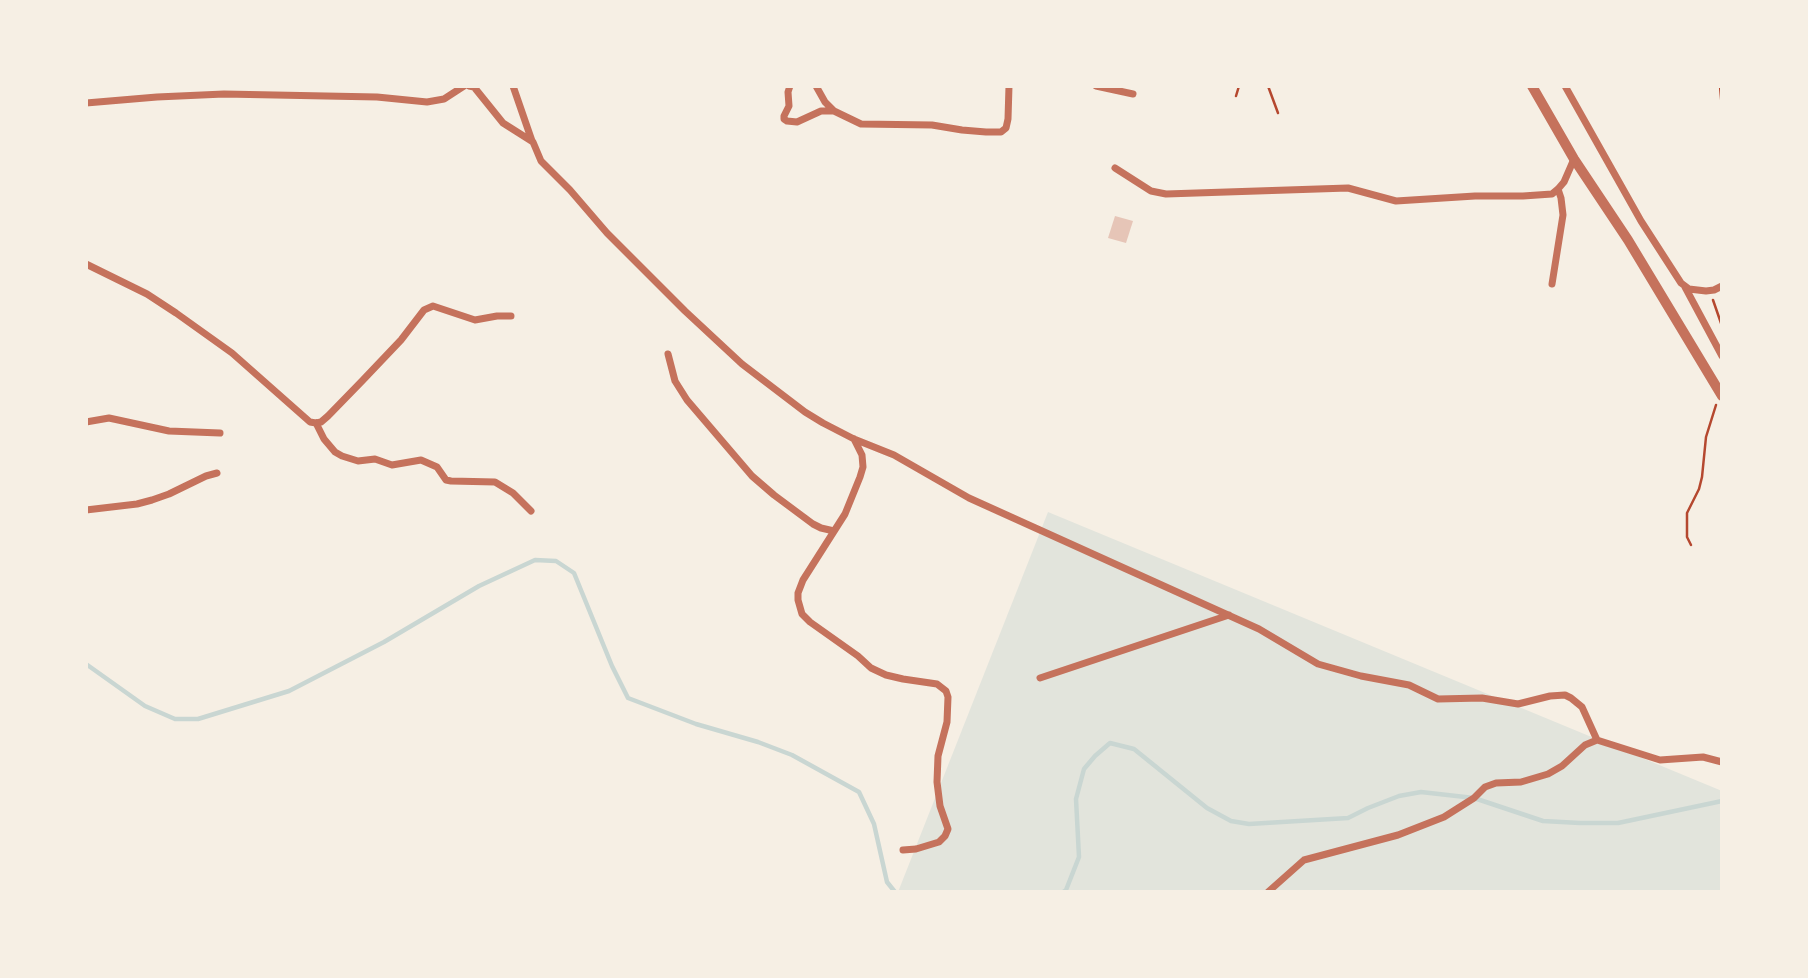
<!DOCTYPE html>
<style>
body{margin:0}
#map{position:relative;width:1808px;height:978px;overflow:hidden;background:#f6efe4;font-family:"Playfair Display",serif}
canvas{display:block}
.frame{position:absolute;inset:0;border:88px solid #f6efe4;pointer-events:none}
</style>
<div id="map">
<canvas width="1808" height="978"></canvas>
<div class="frame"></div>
</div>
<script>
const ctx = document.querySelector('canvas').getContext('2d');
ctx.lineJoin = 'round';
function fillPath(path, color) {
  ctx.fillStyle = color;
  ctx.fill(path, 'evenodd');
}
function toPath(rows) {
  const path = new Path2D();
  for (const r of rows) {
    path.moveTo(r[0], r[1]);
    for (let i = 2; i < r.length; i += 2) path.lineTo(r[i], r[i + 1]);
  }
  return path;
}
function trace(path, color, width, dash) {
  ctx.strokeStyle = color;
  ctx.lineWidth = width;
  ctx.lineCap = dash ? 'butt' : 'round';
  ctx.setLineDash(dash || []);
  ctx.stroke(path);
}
const green = toPath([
 [1048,512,1722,791,1722,892,898,892]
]);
const stream = toPath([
 [86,664,145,706,175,719,198,719,289,691,384,642,479,586,535,560,556,561,574,573,612,666,628,698,696,724,758,742,792,755,859,792,874,824,887,882,895,892],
 [1063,892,1066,890,1079,857,1076,799,1084,769,1095,756,1110,743,1134,749,1207,808,1231,821,1249,824,1348,818,1368,808,1399,796,1421,792,1474,798,1543,821,1580,823,1618,823,1722,801]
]);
const building = toPath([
 [1115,216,1133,221,1126,243,1108,238]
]);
const path = toPath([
 [1268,86,1278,113],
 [1720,86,1722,109],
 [1236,96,1239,86],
 [1713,300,1722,326],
 [1691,545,1687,537,1687,513,1699,489,1702,477,1706,437,1716,405]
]);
const minor = toPath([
 [469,86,474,87,503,123,533,142,541,161,570,190,607,233,685,311,742,364,805,412,823,423,854,439,894,455,969,498,1259,629,1318,664,1361,676,1409,685,1438,699,1482,698,1518,704,1550,696,1565,695,1571,698,1582,707,1597,740,1660,760,1703,757,1722,762],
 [513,86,532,141],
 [790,86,788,92,789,106,784,116,784,119,787,121,797,122,821,111,834,111],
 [816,86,825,102,834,111,861,124,932,125,962,130,986,132,1001,132,1006,128,1008,119,1009,86],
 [1096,86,1133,94],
 [1565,86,1641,221,1681,283,1689,289,1706,291,1714,290,1722,286],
 [86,103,157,97,224,94,377,97,427,102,444,99,464,86],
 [1115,168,1151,191,1166,194,1348,188,1396,201,1475,196,1523,196,1552,194,1558,189,1564,182,1574,159],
 [86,264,147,294,176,313,232,353,310,422,316,423,321,422,328,416,363,380,401,340,424,310,433,306,475,320,497,316,511,316],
 [1552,284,1563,215,1561,198,1558,189],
 [1685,287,1722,356],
 [668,354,675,381,687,400,752,476,774,495,813,524,821,528,834,531],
 [86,422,109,418,169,431,220,433],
 [316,423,324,439,335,452,342,456,358,461,375,459,392,465,421,460,437,467,446,480,451,481,495,482,513,493,531,511],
 [854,439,862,455,863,467,860,477,845,514,803,580,798,593,798,600,802,614,810,622,858,656,871,668,886,675,903,679,937,684,946,691,948,697,947,722,938,756,937,782,940,806,948,829,945,836,939,842,916,849,903,850],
 [86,510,137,504,152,500,169,494,206,476,217,473],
 [1040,678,1229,615],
 [1268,892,1304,860,1398,835,1444,817,1474,798,1485,787,1496,783,1521,782,1548,774,1562,766,1585,745,1597,740]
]);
const tertiary = toPath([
 [1532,86,1574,159,1628,240,1722,396]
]);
fillPath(green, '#e2e4dc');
trace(stream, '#c9d6d2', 4.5);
fillPath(building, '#e6c5b7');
trace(path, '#b5482f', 2.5);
trace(minor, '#c5725c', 7);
trace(tertiary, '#c5725c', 10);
</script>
